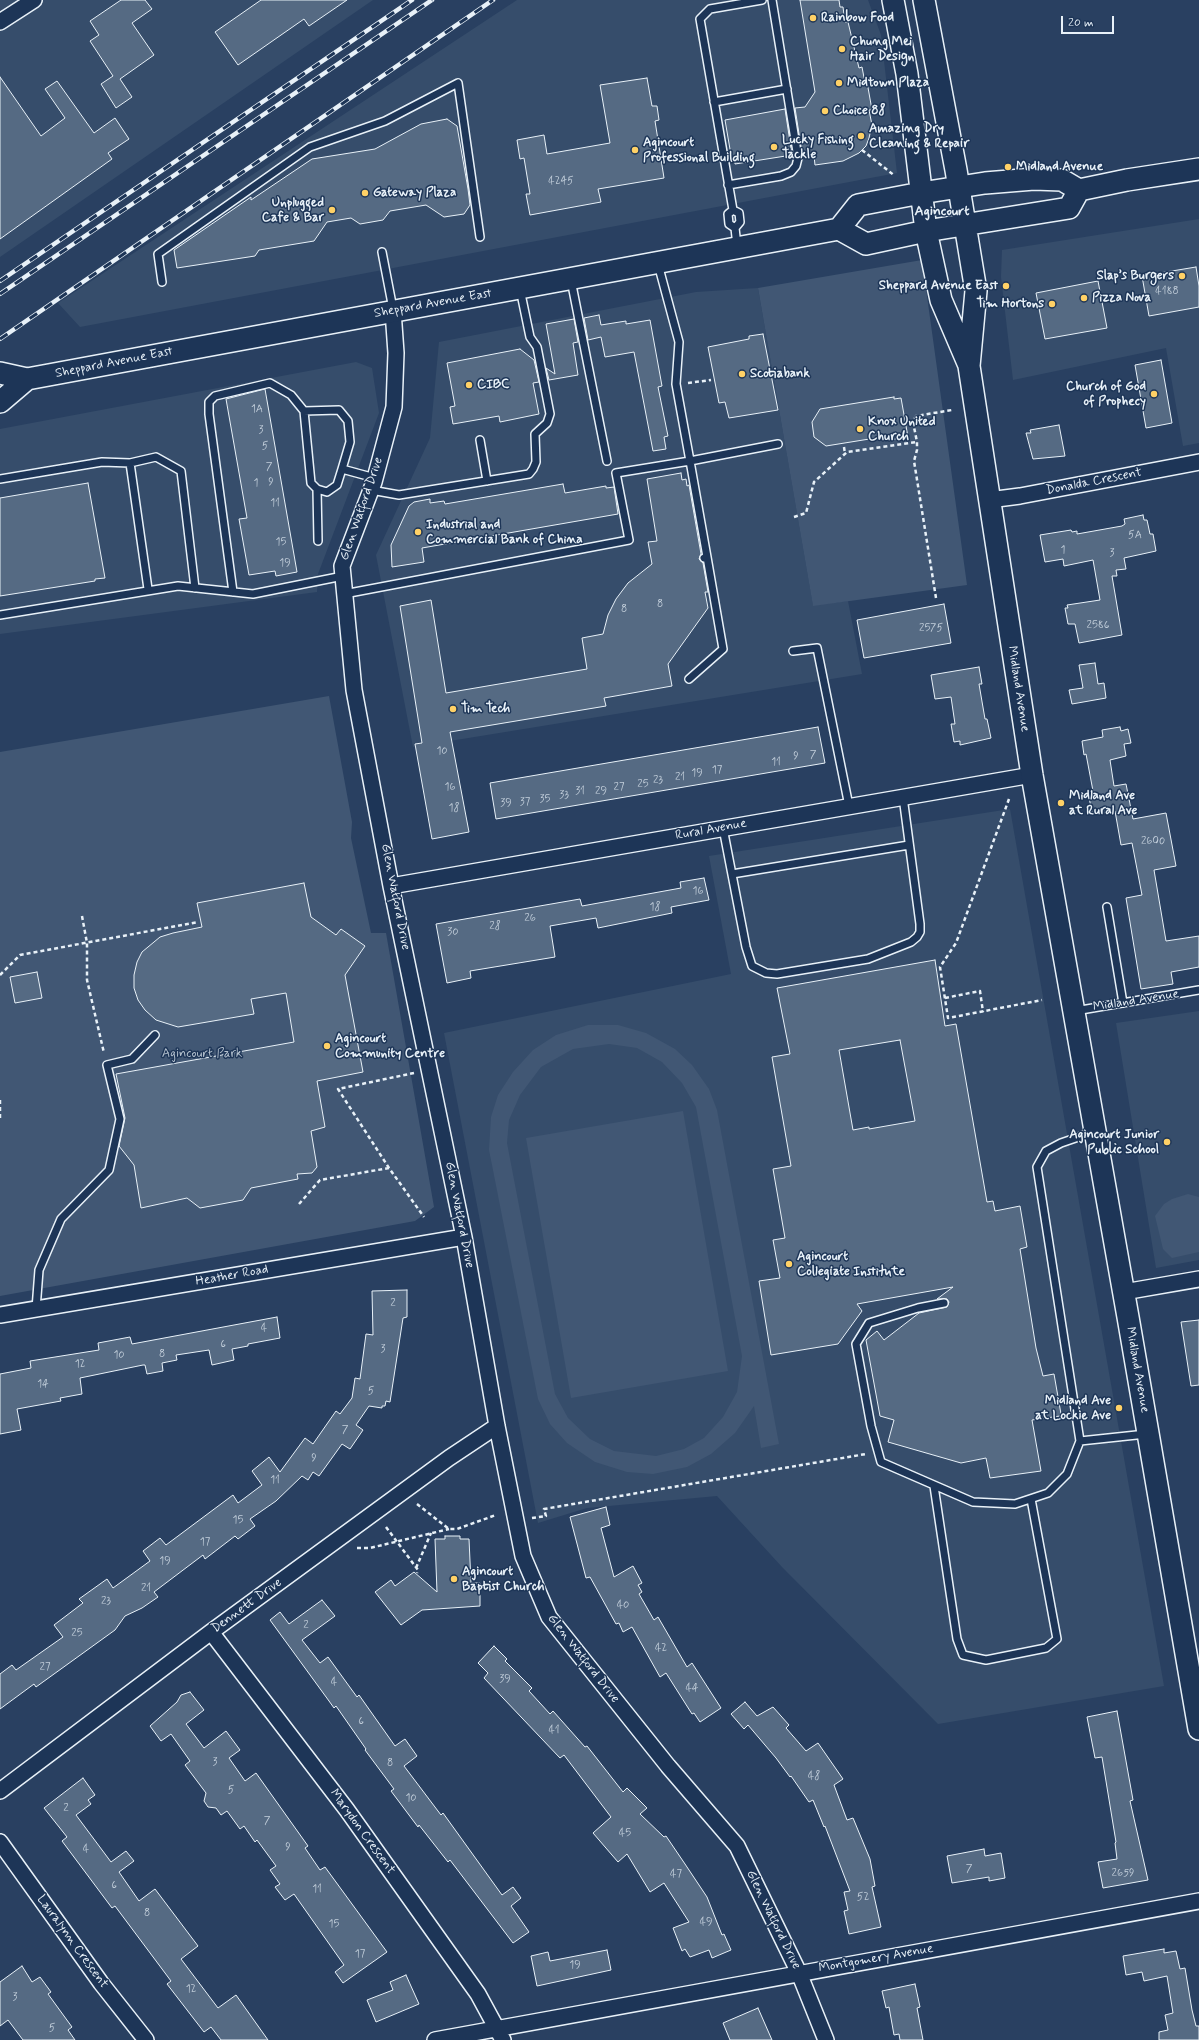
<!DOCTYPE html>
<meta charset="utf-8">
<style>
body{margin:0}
#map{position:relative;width:1199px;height:2040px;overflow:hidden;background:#294061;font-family:Mynerve,sans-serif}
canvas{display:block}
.scale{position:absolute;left:1061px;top:16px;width:53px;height:18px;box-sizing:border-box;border:2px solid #e8f1f8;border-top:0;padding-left:5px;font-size:12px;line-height:14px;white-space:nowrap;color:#e8f1f8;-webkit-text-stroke:3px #1d3557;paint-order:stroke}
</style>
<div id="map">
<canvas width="1199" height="2040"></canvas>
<div class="scale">20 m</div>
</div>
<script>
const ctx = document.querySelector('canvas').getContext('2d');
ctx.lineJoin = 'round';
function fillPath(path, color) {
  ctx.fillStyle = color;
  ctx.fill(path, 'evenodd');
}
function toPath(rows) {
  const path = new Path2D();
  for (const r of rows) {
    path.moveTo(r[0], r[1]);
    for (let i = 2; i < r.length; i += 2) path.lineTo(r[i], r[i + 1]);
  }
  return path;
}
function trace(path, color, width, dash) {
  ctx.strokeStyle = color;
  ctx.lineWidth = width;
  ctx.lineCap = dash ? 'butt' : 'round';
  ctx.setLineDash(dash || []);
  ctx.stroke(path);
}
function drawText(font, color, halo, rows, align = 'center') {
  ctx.font = font + ' Mynerve,sans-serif';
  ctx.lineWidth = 3;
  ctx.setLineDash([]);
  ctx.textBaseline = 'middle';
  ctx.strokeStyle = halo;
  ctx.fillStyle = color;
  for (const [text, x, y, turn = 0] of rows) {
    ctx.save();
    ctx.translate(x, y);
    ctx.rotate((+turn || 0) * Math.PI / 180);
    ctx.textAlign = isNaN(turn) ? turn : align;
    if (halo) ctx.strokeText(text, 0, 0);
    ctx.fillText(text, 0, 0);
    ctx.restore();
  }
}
const built = toPath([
 [0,0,373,0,0,257],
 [517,0,868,0,881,35,897,173,80,327,58,303],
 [1199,219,1199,443,1183,446,1166,348,1013,380,1001,277,1002,250],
 [758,288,813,605,848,601,862,674,413,747,376,555,430,438,439,342,696,292],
 [356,362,372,368,379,413,318,574,317,592,0,634,0,429],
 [1010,809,1164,1686,938,1724,782,1567,717,1496,587,1508,538,1523,444,1033,731,974,709,856],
 [1199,1011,1199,1260,1156,1268,1116,1023]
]);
const green = toPath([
 [922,260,967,585,813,606,758,288],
 [329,696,352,822,351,838,371,933,386,933,434,1207,415,1221,0,1296,0,752],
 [588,1025,618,1025,646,1033,675,1049,692,1065,709,1089,717,1110,779,1444,761,1448,754,1406,735,1433,711,1454,687,1467,653,1474,627,1472,595,1462,567,1443,550,1424,538,1399,492,1165,489,1150,491,1117,498,1095,513,1072,533,1050,556,1035],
 [609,1044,637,1048,662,1062,682,1083,696,1107,742,1356,737,1392,723,1417,704,1438,684,1449,656,1456,614,1451,590,1439,568,1418,555,1394,507,1143,509,1120,520,1095,541,1067,573,1049],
 [683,1111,728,1371,571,1398,526,1138],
 [1188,1194,1199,1197,1199,1252,1172,1258,1163,1249,1155,1216,1164,1204,1172,1199]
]);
const building = toPath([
 [121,0,145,0,152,9,132,23,154,55,120,79,132,97,116,108,101,84,113,76,90,41,99,35,90,21,121,0],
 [261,0,347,0,309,26,304,19,238,65,215,32,261,0],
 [800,0,839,0,840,7,843,7,845,22,848,22,859,68,862,67,865,83,867,82,872,110,869,110,872,125,869,138,866,146,859,153,843,161,815,165,814,156,802,153,795,108,805,107,815,92,800,0],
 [0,77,41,136,65,118,45,89,57,81,94,133,115,118,129,139,108,153,112,159,0,239,0,77],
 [647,78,652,106,657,106,659,120,655,121,664,178,598,189,601,202,530,215,526,194,530,194,524,158,520,159,517,140,544,135,547,154,610,143,600,85,647,78],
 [785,109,792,155,735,164,735,161,732,161,725,120,785,109],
 [447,119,457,126,468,189,470,205,464,214,444,217,426,205,390,211,383,220,360,224,351,218,327,222,314,241,259,250,255,256,177,268,174,250,251,197,251,200,312,159,375,149,421,124,447,119],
 [1196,267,1199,286,1199,307,1149,316,1142,276,1196,267],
 [1098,281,1107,328,1045,339,1036,293,1098,281],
 [599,315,601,325,626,321,626,324,650,320,662,386,658,387,668,436,664,437,666,449,653,451,634,352,605,357,601,337,588,340,584,318,599,315],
 [574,319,578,342,573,343,578,375,549,380,546,368,555,374,546,324,574,319],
 [763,334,778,410,729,418,725,402,719,403,708,347,749,339,749,336,763,334],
 [520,349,534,360,539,382,533,383,539,414,500,422,499,416,453,424,450,407,455,406,447,363,520,349],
 [1161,360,1172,423,1146,428,1135,365,1161,360],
 [265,389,297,572,276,576,275,571,249,575,239,519,247,518,226,399,265,389],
 [894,397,894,399,901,398,908,437,889,440,888,436,826,446,814,437,812,422,820,409,894,397],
 [1059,425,1065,456,1033,459,1026,433,1031,433,1030,430,1059,425],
 [681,473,682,480,686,479,687,486,689,485,701,554,699,559,703,563,708,592,705,592,708,608,668,664,672,686,604,698,606,706,450,732,469,832,432,839,415,744,422,743,400,606,431,600,446,693,587,669,582,638,603,634,608,615,616,599,628,583,652,564,648,542,657,541,647,479,681,473],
 [88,483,105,578,95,579,95,581,0,596,0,498,88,483],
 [563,484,565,493,606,486,606,488,614,487,618,514,422,548,424,562,392,567,391,545,409,506,414,502,430,499,430,503,444,501,445,504,563,484],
 [1143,515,1144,520,1147,520,1150,534,1153,534,1156,551,1124,558,1126,569,1116,570,1117,576,1112,576,1122,635,1079,643,1075,624,1068,624,1065,608,1068,608,1067,605,1100,600,1093,560,1064,566,1063,559,1045,562,1040,535,1071,530,1072,532,1077,531,1077,534,1122,526,1125,524,1124,519,1143,515],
 [944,604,951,643,864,658,857,620,944,604],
 [1095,663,1098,684,1104,683,1106,698,1072,704,1069,690,1083,688,1079,665,1095,663],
 [979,667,982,684,979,684,985,719,987,719,991,738,960,745,960,741,954,742,951,724,955,724,951,697,935,699,931,675,979,667],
 [818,727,825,763,496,819,490,783,818,727],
 [1120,727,1121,731,1128,729,1131,743,1124,744,1126,756,1110,760,1114,786,1126,784,1133,819,1166,813,1176,866,1154,870,1166,941,1199,936,1199,967,1171,972,1173,984,1141,989,1126,898,1142,895,1132,843,1121,845,1115,811,1097,814,1097,812,1092,813,1088,792,1093,791,1086,754,1084,755,1082,741,1103,737,1102,730,1120,727],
 [704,878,709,900,671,907,672,913,598,928,596,918,550,926,555,957,470,971,471,978,447,983,436,924,580,899,582,906,681,888,680,882,704,878],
 [304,883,311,917,336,935,341,929,365,946,345,975,363,1072,317,1081,325,1127,311,1131,317,1167,312,1173,297,1174,298,1179,251,1188,243,1200,200,1208,187,1198,141,1208,134,1165,119,1146,125,1118,116,1074,294,1042,286,993,251,999,254,1014,178,1027,156,1020,145,1010,138,1000,134,988,134,975,137,962,142,952,160,937,173,933,202,927,197,903,304,883],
 [935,960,945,1026,956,1024,987,1202,993,1201,995,1211,1020,1206,1027,1247,1020,1249,1036,1348,1043,1376,1054,1374,1061,1414,1060,1416,1032,1420,1041,1471,990,1478,986,1458,961,1463,888,1442,894,1420,880,1416,866,1340,877,1331,884,1340,919,1313,947,1307,949,1302,947,1299,937,1299,953,1287,857,1304,862,1311,838,1344,771,1355,759,1281,780,1278,773,1240,785,1238,773,1169,791,1166,772,1057,790,1054,777,988,935,960],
 [900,1040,915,1121,869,1129,869,1127,853,1130,839,1050,900,1040],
 [37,972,42,998,15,1003,10,977,37,972],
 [407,1290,407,1317,403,1318,390,1402,386,1401,385,1406,382,1406,382,1408,369,1406,356,1425,363,1430,350,1449,342,1444,319,1476,313,1472,308,1480,302,1476,276,1501,250,1519,255,1526,238,1539,235,1536,205,1559,203,1555,154,1592,158,1597,142,1608,125,1616,115,1630,36,1687,34,1684,0,1709,0,1674,12,1665,16,1670,63,1637,54,1625,83,1603,79,1599,107,1579,113,1588,150,1561,143,1551,160,1538,166,1545,233,1495,238,1503,262,1485,252,1471,269,1457,280,1472,305,1438,313,1444,336,1411,340,1414,352,1398,355,1378,360,1379,366,1334,373,1335,372,1291,407,1290],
 [277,1317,280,1338,248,1344,248,1346,232,1349,234,1360,212,1365,209,1350,176,1355,177,1360,162,1363,163,1371,147,1374,145,1365,143,1365,80,1378,82,1394,60,1398,61,1401,17,1409,21,1430,0,1434,0,1374,31,1368,30,1361,99,1350,98,1343,130,1337,132,1344,277,1317],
 [1199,1320,1199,1385,1191,1386,1181,1322,1199,1320],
 [606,1507,610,1525,601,1528,614,1577,633,1566,642,1583,638,1585,642,1592,639,1594,654,1620,658,1617,687,1667,692,1663,721,1708,700,1722,694,1713,692,1714,666,1673,660,1677,632,1627,623,1632,619,1623,616,1624,590,1577,586,1578,570,1517,606,1507],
 [445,1536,460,1536,460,1539,469,1539,471,1583,480,1583,480,1606,422,1610,401,1625,375,1592,391,1580,395,1586,414,1572,437,1592,435,1539,445,1539,445,1536],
 [322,1600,335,1616,302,1640,320,1663,328,1657,357,1697,359,1695,395,1746,405,1739,417,1756,404,1766,441,1815,443,1813,502,1895,513,1887,521,1898,511,1906,529,1932,513,1943,450,1860,448,1862,419,1825,418,1827,391,1791,394,1789,365,1750,366,1749,336,1706,334,1708,329,1701,270,1620,280,1612,289,1624,322,1600],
 [494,1646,507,1659,505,1661,532,1688,529,1691,550,1714,553,1711,585,1747,587,1746,623,1792,627,1788,647,1808,640,1814,664,1837,666,1836,685,1864,707,1897,722,1935,724,1934,731,1950,712,1958,709,1950,690,1957,685,1949,682,1951,673,1928,689,1922,664,1883,650,1892,627,1854,618,1862,593,1833,611,1817,564,1755,560,1758,484,1678,488,1673,478,1663,494,1646],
 [190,1692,204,1710,186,1724,204,1748,226,1731,240,1750,229,1758,245,1781,256,1773,308,1846,305,1848,320,1870,325,1867,387,1952,343,1983,335,1972,344,1965,294,1894,285,1900,275,1887,280,1884,270,1870,276,1866,257,1840,255,1842,244,1826,240,1829,227,1811,221,1815,216,1808,208,1807,204,1801,206,1793,185,1765,190,1761,171,1734,161,1741,150,1726,177,1702,181,1695,190,1692],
 [745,1702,757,1716,773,1707,789,1725,786,1728,806,1751,818,1743,843,1779,834,1785,847,1820,853,1818,870,1859,875,1886,872,1887,881,1927,849,1934,844,1911,848,1910,844,1892,850,1891,825,1826,824,1827,813,1800,809,1802,791,1776,790,1777,776,1758,748,1725,744,1729,731,1714,745,1702],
 [1117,1711,1133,1800,1130,1801,1148,1880,1103,1888,1098,1862,1117,1859,1115,1843,1116,1842,1102,1757,1095,1758,1087,1717,1117,1711],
 [83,1778,95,1795,88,1800,91,1804,76,1815,111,1862,126,1851,134,1861,119,1872,139,1901,155,1889,198,1946,181,1959,218,2008,236,1995,268,2040,221,2040,211,2027,204,2032,167,1984,171,1981,115,1906,112,1908,62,1841,67,1837,44,1808,83,1778],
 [984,1849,985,1856,1001,1853,1005,1878,989,1881,989,1877,952,1883,947,1856,984,1849],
 [1164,1949,1164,1953,1176,1951,1180,1969,1185,1968,1192,2010,1196,2026,1199,2026,1199,2040,1159,2040,1159,2032,1168,2030,1165,2015,1173,2013,1167,1976,1144,1981,1142,1972,1126,1975,1123,1956,1164,1949],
 [607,1950,611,1970,537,1986,531,1956,548,1952,550,1961,607,1950],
 [22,1966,32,1982,40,1977,51,1992,48,1994,72,2027,68,2030,75,2040,23,2040,8,2020,0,2026,0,1982,22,1966],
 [406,1975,419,2004,376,2022,367,2000,393,1990,390,1982,406,1975],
 [915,1984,920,2007,917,2008,923,2040,900,2040,899,2034,894,2035,889,2007,886,2008,882,1991,915,1984],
 [758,2008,772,2040,730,2040,723,2023,758,2008]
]);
const path = toPath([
 [862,150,895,176],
 [688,383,711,380],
 [844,447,845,454],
 [794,517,806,513,814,482,847,452,917,442],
 [936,598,914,461,917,450,917,442,913,422,916,416,952,410],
 [1009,799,956,943,940,967,948,1018,1042,1000],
 [82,916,87,943,87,980,104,1053],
 [0,975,20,955,198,922],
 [945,998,980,991,983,1012],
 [414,1073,338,1089,389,1168,424,1217],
 [0,1100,0,1120],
 [299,1204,320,1180,389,1168],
 [417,1504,449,1529,457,1529,496,1515],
 [532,1518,546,1516,544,1509,866,1454],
 [386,1527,418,1570,417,1573],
 [357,1548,370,1548,449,1529],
 [416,1568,431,1533]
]);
const lane = toPath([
 [714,102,787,89],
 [728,185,781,176,791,172,796,166,798,158,772,0],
 [733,210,700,19,710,9,762,0],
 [733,210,739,213,740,222,735,228,737,246],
 [733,210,728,214,729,224,735,228],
 [382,252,393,309],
 [571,280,607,461],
 [162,282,158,254,310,147,385,121,458,83,480,237],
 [480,440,487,481],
 [130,463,156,457,181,471,195,588],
 [342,469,375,478],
 [0,479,102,462,130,463,148,589],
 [317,489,318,541],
 [371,490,399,495,529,474,533,469,536,462,535,434,547,423,550,414,537,347,530,337,520,289],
 [704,558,707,557,690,461,778,444],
 [233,592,209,414,209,402,215,396,270,383,291,395,304,411,311,483,317,489,327,492,337,485,342,469,350,442,348,421,339,410,304,411],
 [344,594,629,540,616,473,690,461,676,384,679,342,658,264],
 [0,615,178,586,253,594,343,576],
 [793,651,817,648,849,806],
 [689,679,723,649,707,557],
 [723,828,746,947,752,966,766,973,777,974,868,959,911,942,917,937,920,932,920,924,903,797],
 [732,874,909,845],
 [1107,907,1123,1003],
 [1075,1011,1199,990],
 [944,1303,918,1308,869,1323,856,1344,871,1426,881,1462,973,1502,1015,1504,1048,1493,1067,1474,1080,1441,1037,1167,1046,1151,1061,1143,1093,1132],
 [36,1309,39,1270,61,1219,109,1170,120,1119,107,1065,132,1059,155,1035],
 [1080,1441,1146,1434],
 [934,1486,957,1639,963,1655,986,1660,1046,1648,1057,1639,1031,1499]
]);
const street = toPath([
 [0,22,34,0],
 [393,311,396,353,394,407,374,482,342,566,354,690,391,886,464,1237,497,1426,523,1556,549,1617,668,1766,737,1846,799,1973,826,2040],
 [989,500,1020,496,1199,462],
 [391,886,1032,775],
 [1124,1292,1199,1279],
 [0,1315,464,1237],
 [211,1632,347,1810,478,1994,503,2040],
 [0,1791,211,1632,449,1458,497,1426],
 [0,1842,101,1983,146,2040],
 [435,2040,1199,1901]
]);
const secondary = toPath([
 [893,0,907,74,926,231,941,300,968,363],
 [924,0,956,170,976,291,969,366,1032,775,1128,1317,1199,1729],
 [839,229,858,205,921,193,985,183,1034,179,1062,180,1079,190,1127,180,1199,169],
 [0,373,27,379,839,229,866,244,926,231,1069,208,1079,190],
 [0,402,27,379]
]);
const rail = toPath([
 [0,281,412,0],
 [0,294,432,0],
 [0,339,493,0]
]);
const markers = [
 [813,18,4,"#ffd166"],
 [842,49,4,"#ffd166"],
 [839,83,4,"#ffd166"],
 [825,111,4,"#ffd166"],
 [861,136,4,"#ffd166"],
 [774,147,4,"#ffd166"],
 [635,150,4,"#ffd166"],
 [1008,167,4,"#ffd166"],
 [365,193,4,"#ffd166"],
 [332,210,4,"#ffd166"],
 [1182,276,4,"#ffd166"],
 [1006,286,4,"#ffd166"],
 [1084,298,4,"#ffd166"],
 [1052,304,4,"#ffd166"],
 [742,374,4,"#ffd166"],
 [469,385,4,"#ffd166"],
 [1154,394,4,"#ffd166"],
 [860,429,4,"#ffd166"],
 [418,532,4,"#ffd166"],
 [453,709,4,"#ffd166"],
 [1061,803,4,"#ffd166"],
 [327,1046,4,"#ffd166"],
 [1167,1142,4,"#ffd166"],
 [789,1264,4,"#ffd166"],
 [1119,1408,4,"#ffd166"],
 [454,1579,4,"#ffd166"]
];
const numberNames = [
 ["4245",561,182],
 ["4188",1167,292],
 ["1A",257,410],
 ["3",261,431],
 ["5",265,447],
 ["7",269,468],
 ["9",271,483],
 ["1",256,484],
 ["11",275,504],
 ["5A",1135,536],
 ["15",281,543],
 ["1",1063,551],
 ["3",1112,554],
 ["19",285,564],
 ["8",660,605],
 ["8",624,610],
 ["2586",1098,626],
 ["2575",931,629],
 ["10",442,752],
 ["7",813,756],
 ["9",796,757],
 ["11",776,763],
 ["17",717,771],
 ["19",697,774],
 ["21",680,778],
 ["23",658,781],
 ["25",643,785],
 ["16",450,788],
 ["27",619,788],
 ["31",580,792],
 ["29",601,792],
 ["33",564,796],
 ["35",545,800],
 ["37",525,803],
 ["39",506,804],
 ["18",454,809],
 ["2600",1153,842],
 ["16",698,892],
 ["18",655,908],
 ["26",530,919],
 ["28",495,927],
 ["30",453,933],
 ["2",393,1304],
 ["4",264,1329],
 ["6",223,1345],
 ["3",383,1350],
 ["8",162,1355],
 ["10",119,1356],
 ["12",80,1365],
 ["14",43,1385],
 ["5",371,1392],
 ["7",345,1431],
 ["9",314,1459],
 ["11",275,1481],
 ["15",238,1521],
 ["17",205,1543],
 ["19",165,1562],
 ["21",146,1589],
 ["23",106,1602],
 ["40",623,1606],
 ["2",306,1626],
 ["25",77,1634],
 ["42",661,1649],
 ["27",45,1668],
 ["39",505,1680],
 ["4",334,1683],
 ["44",692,1689],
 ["6",361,1722],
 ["41",554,1731],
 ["3",215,1763],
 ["8",390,1764],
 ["48",814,1777],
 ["5",231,1791],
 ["10",411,1799],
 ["2",66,1809],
 ["7",267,1822],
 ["45",625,1834],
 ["9",288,1848],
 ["4",86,1850],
 ["7",969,1870],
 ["2659",1123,1874],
 ["47",676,1875],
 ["6",114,1886],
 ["11",317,1890],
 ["52",863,1898],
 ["8",147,1914],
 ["49",706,1923],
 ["15",334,1925],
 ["17",360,1955],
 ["19",575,1966],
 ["12",191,1990],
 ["3",15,1998],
 ["5",52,2029]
];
const poiNames = [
 ["Rainbow Food",821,18],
 ["Chung Mei",850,42],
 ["Hair Design",850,57],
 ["Midtown Plaza",847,83],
 ["Choice 88",833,111],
 ["Amazing Dry",869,129],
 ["Cleaning & Repair",869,144],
 ["Lucky Fishing",782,140],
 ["Tackle",782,155],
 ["Agincourt",643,143],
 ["Professional Building",643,158],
 ["Midland Avenue",1016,167],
 ["Gateway Plaza",373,193],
 ["Unplugged",324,203,"right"],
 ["Cafe & Bar",324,218,"right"],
 ["Slap’s Burgers",1174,276,"right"],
 ["Sheppard Avenue East",998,286,"right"],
 ["Pizza Nova",1092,298],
 ["Tim Hortons",1044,304,"right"],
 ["Scotiabank",750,374],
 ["CIBC",477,385],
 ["Church of God",1146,387,"right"],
 ["of Prophecy",1146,402,"right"],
 ["Knox United",868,422],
 ["Church",868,437],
 ["Industrial and",426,525],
 ["Commercial Bank of China",426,540],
 ["Tim Tech",461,709],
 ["Midland Ave",1069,796],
 ["at Rural Ave",1069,811],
 ["Agincourt",335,1039],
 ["Community Centre",335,1054],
 ["Agincourt Junior",1159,1135,"right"],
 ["Public School",1159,1150,"right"],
 ["Agincourt",797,1257],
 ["Collegiate Institute",797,1272],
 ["Midland Ave",1111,1401,"right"],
 ["at Lockie Ave",1111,1416,"right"],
 ["Agincourt",462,1572],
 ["Baptist Church",462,1587]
];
const streetNames = [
 ["Sheppard Avenue East",433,304,-10],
 ["Sheppard Avenue East",114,363,-11],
 ["Donalda Crescent",1094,482,-11],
 ["Glen Watford Drive",362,509,-71],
 ["Midland Avenue",1018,689,81],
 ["Rural Avenue",711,830,-10],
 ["Glen Watford Drive",395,897,79],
 ["Midland Avenue",1136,1001,-9],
 ["Glen Watford Drive",459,1215,79],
 ["Heather Road",232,1276,-10],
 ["Midland Avenue",1137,1370,80],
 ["Dennett Drive",247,1606,-36],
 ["Glen Watford Drive",583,1659,52],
 ["Marydon Crescent",362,1832,54],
 ["Glen Watford Drive",773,1920,64],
 ["Lauralynn Crescent",72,1942,54],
 ["Montgomery Avenue",876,1959,-10]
];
const parkNames = [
 ["Agincourt Park",202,1054]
];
const neighbourhoodNames = [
 ["Agincourt",942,212]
];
fillPath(built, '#364d6b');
fillPath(green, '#415774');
fillPath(building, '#556a83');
trace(building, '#e8f1f8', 1);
trace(lane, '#e8f1f8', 10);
trace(street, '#e8f1f8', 18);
trace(secondary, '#e8f1f8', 24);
trace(path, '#e8f1f8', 2.5, [4, 3]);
trace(lane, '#1d3557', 7);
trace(street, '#1d3557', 15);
trace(secondary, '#1d3557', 21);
trace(rail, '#e8f1f8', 4.5);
trace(rail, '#1d3557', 3, [9]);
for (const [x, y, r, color] of markers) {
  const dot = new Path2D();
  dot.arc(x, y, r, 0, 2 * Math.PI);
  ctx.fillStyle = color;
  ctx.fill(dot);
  trace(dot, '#1d3557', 1.5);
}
drawText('11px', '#c3cfdb', null, numberNames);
drawText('bold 13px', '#e8f1f8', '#1d3557', poiNames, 'left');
drawText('13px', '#e8f1f8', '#1d3557', streetNames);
drawText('13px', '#b6c3d0', '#1d3557', parkNames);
drawText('bold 14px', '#e8f1f8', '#1d3557', neighbourhoodNames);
</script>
